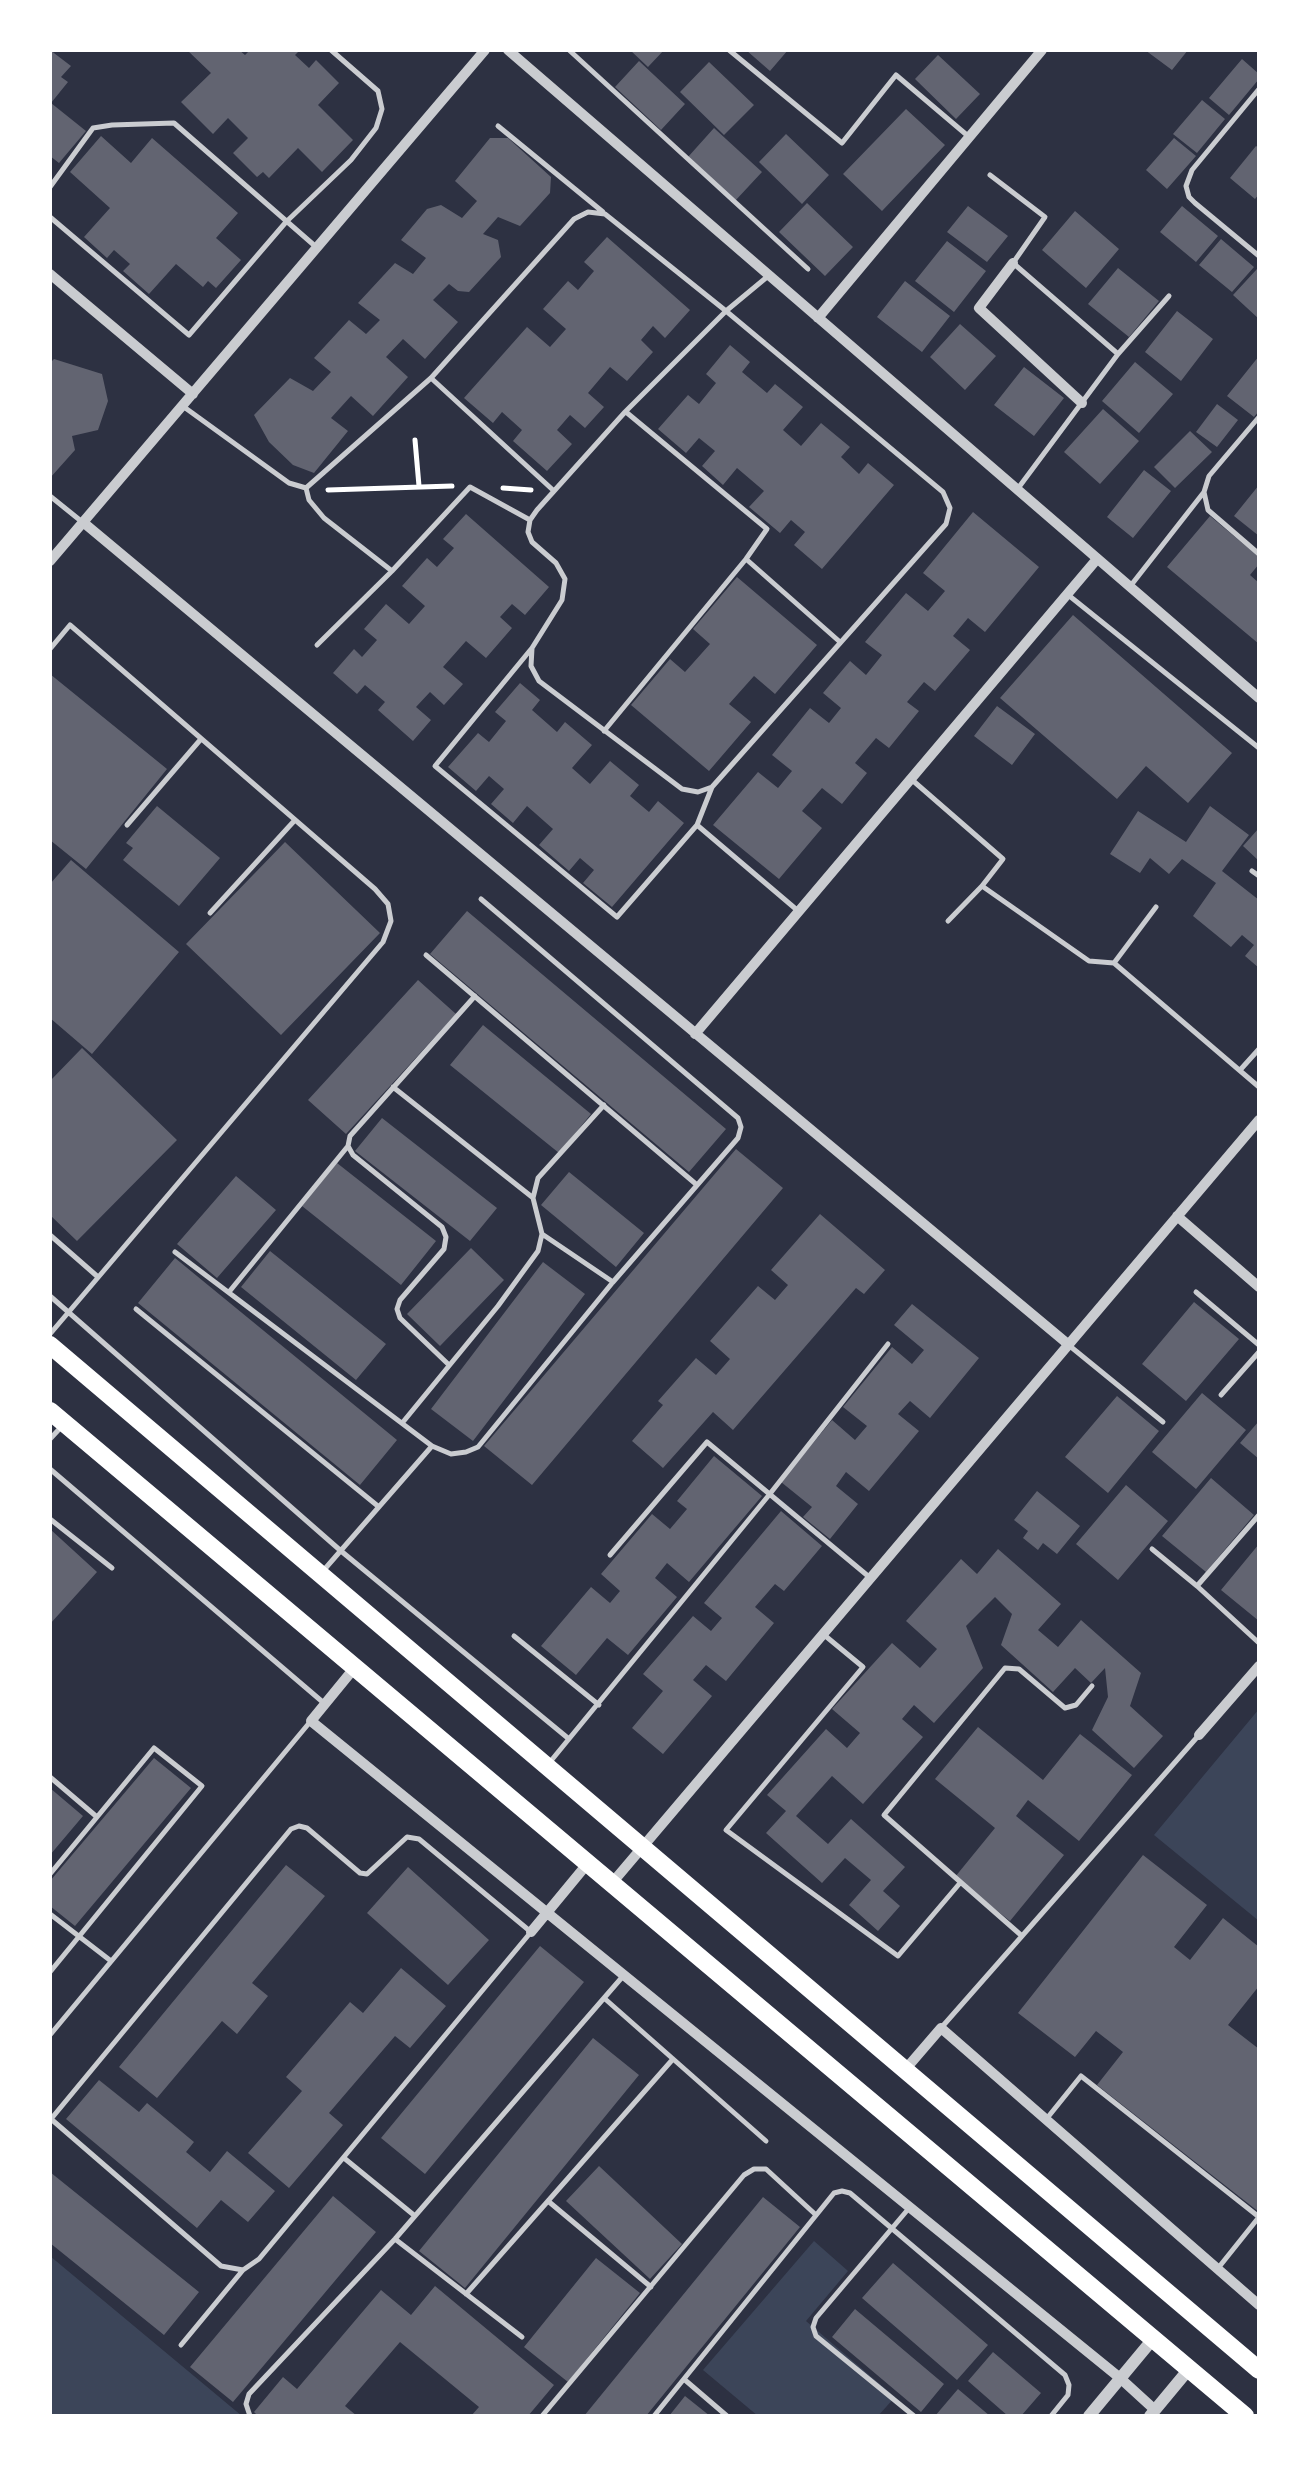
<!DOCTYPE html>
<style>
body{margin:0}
#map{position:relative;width:1309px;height:2466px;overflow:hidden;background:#2d3142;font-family:Poppins,sans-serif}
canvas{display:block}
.frame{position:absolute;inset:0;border:52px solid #fff;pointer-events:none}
</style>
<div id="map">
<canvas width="1309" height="2466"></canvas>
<div class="frame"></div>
</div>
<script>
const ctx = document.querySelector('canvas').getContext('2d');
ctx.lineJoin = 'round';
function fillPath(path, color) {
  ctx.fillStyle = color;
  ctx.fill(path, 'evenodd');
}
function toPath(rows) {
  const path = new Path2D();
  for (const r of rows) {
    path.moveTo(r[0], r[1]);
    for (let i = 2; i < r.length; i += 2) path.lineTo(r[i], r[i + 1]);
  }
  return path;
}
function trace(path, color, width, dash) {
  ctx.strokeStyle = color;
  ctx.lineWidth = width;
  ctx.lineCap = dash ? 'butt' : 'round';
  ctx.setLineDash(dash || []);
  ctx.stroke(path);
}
const green = toPath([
 [1259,1709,1259,1921,1154,1835],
 [814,2241,848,2271,806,2321,895,2397,878,2416,758,2416,703,2370],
 [50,2256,242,2416,50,2416]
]);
const building = toPath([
 [50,50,71,66,61,77,68,82,51,103,86,131,59,163,50,156],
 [187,50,239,50,245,55,250,50,300,50,295,55,309,68,316,60,339,83,318,105,353,140,322,172,298,148,269,178,263,172,257,177,233,153,248,138,228,118,213,134,181,102,211,73],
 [630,50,664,50,648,67],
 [746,50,788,50,770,71],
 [1145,50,1188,50,1172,70],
 [938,55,980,94,956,119,915,79],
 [1242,59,1259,74,1259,79,1229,115,1209,98],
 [639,61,685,104,661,130,615,87],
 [709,62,754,105,724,135,680,92],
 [1202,100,1225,119,1197,153,1173,134],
 [906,109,945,145,882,211,843,174],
 [714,128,762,172,735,201,688,157],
 [786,134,829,175,802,204,759,162],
 [101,136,131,163,152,138,238,213,216,238,241,260,216,288,208,281,203,287,176,264,149,294,123,271,130,264,114,250,107,258,84,237,110,208,70,172],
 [490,138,508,138,551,177,550,193,520,226,498,217,483,234,498,240,501,257,469,292,458,291,449,284,433,300,458,322,425,359,403,339,386,357,408,377,373,416,351,396,331,418,348,431,314,473,293,465,269,442,254,415,290,378,313,391,331,372,314,358,349,320,366,334,380,320,358,303,395,263,413,274,426,258,401,240,427,209,441,205,462,218,477,201,455,181],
 [1174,138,1196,156,1167,189,1146,170],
 [1256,146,1259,148,1259,194,1255,199,1230,178],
 [807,203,853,247,825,276,779,232],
 [968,206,1008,236,987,262,947,232],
 [1182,206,1218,236,1196,262,1160,232],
 [1075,211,1119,249,1086,288,1042,250],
 [607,237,690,310,665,338,653,326,641,340,653,352,627,381,610,367,588,393,604,407,585,428,570,415,557,430,572,444,547,471,513,441,522,430,502,412,493,423,464,398,527,327,550,347,566,329,543,309,568,281,578,290,594,271,584,262],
 [1221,239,1254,267,1232,292,1199,265],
 [947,241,986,271,954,312,915,281],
 [1118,268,1159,301,1129,337,1088,304],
 [1257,269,1259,271,1259,319,1233,295],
 [905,281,950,316,922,352,877,317],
 [1177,311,1213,339,1181,381,1145,352],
 [960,324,996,356,965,390,930,357],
 [730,345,750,362,742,372,767,393,775,384,803,407,783,430,801,446,821,423,850,447,841,457,859,474,868,463,894,485,822,569,794,545,805,532,791,520,780,533,749,507,764,491,737,468,723,485,702,466,715,451,699,438,686,453,658,429,688,395,699,404,716,383,706,374],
 [1259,356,1259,411,1254,417,1227,396],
 [54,359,102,374,108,401,98,430,72,436,75,450,50,478,50,363],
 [1135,362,1173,394,1139,433,1102,401],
 [1024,367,1064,398,1034,436,994,405],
 [1217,404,1238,420,1217,447,1196,432],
 [1103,409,1139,441,1100,484,1064,452],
 [1190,431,1212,452,1175,488,1154,467],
 [1144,470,1171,491,1133,538,1107,517],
 [1259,485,1259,536,1234,516],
 [973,512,1039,567,985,632,968,618,953,636,970,650,935,691,924,682,907,702,919,711,889,748,876,738,855,763,867,773,842,804,822,788,802,811,822,828,779,879,713,825,758,772,778,788,792,771,772,755,810,708,829,723,841,708,823,693,850,661,866,675,882,655,865,642,906,593,928,611,945,591,923,573],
 [466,514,549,587,525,615,512,604,500,617,512,628,486,658,466,641,443,667,463,684,444,705,430,692,416,707,431,720,413,741,378,710,385,702,365,685,357,694,333,673,354,649,362,657,377,640,364,629,386,604,409,624,425,606,402,586,427,558,437,567,454,548,443,539],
 [1210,516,1259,557,1259,564,1250,575,1259,583,1259,644,1167,567],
 [737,577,817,645,775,694,754,676,729,704,751,722,709,771,631,705,670,659,685,672,710,644,693,629],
 [1073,615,1232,753,1188,803,1146,766,1117,799,1000,698],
 [50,674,167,769,86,869,50,840],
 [520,683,540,700,532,710,557,732,565,722,592,745,572,768,590,784,610,761,639,785,630,796,649,812,658,801,684,823,612,907,583,883,594,870,580,858,569,871,539,845,553,829,527,806,513,823,491,804,504,789,489,776,476,791,448,767,478,733,489,742,506,721,495,712],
 [997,706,1035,734,1012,765,974,736],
 [157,806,220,858,179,906,123,860,133,848,126,843],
 [1210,806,1249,835,1222,871,1259,900,1259,968,1245,956,1254,945,1242,935,1231,947,1193,916,1216,883,1182,859,1169,874,1150,858,1140,873,1110,854,1138,811,1186,842],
 [1259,828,1259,861,1243,846],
 [285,842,380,933,281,1035,186,944],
 [71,860,179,952,92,1054,50,1018,50,884],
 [467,911,726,1129,689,1172,430,954],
 [418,980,456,1014,346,1134,308,1100],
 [483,1025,591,1114,559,1153,450,1065],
 [82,1048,177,1140,77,1241,50,1215,50,1081],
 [382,1118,497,1208,470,1241,355,1151],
 [736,1149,783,1188,532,1485,484,1446],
 [337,1163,436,1241,401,1285,302,1206],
 [569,1172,644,1233,616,1267,541,1205],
 [236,1176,276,1210,217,1278,177,1244],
 [820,1214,885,1270,864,1294,856,1288,733,1430,713,1412,663,1468,632,1441,663,1405,658,1401,696,1358,716,1375,730,1359,710,1341,758,1286,775,1300,788,1285,771,1270],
 [471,1248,504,1280,440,1346,407,1314],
 [270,1251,386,1344,356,1380,241,1287],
 [175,1258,397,1440,360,1485,138,1303],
 [543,1262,585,1294,473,1441,431,1409],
 [1194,1302,1239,1339,1186,1401,1142,1364],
 [912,1304,979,1358,930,1418,910,1401,898,1414,919,1431,869,1491,846,1472,836,1486,858,1504,830,1539,803,1517,812,1507,781,1482,832,1420,855,1440,867,1426,843,1407,892,1347,912,1364,924,1350,894,1325],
 [1202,1393,1246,1430,1196,1489,1152,1452],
 [1117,1396,1159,1431,1108,1493,1065,1457],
 [1259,1421,1259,1459,1240,1443],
 [714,1456,762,1496,689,1582,667,1563,655,1578,677,1597,628,1655,607,1638,576,1675,541,1646,591,1587,610,1603,620,1591,601,1574,652,1514,670,1529,687,1509,677,1501],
 [1211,1478,1254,1515,1206,1572,1162,1536],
 [1126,1485,1168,1521,1118,1580,1076,1544],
 [1037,1491,1080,1526,1057,1554,1043,1543,1038,1550,1023,1538,1028,1531,1014,1520],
 [781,1511,822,1546,784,1591,775,1584,755,1607,774,1623,726,1681,706,1665,693,1680,712,1696,663,1754,632,1728,663,1691,643,1674,693,1616,711,1631,722,1618,704,1603],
 [50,1529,97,1572,50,1624],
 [1259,1544,1259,1621,1221,1590],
 [998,1549,1061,1604,1038,1630,1058,1647,1081,1620,1141,1673,1130,1706,1163,1736,1134,1768,1092,1730,1108,1697,1105,1668,1091,1683,1075,1668,1053,1692,1001,1645,1012,1614,995,1597,966,1626,983,1668,934,1723,914,1705,902,1719,923,1737,863,1804,832,1776,796,1816,828,1844,851,1819,905,1867,883,1891,900,1906,878,1931,849,1905,871,1880,845,1858,822,1883,766,1833,786,1811,767,1795,826,1729,847,1748,860,1733,832,1709,892,1643,920,1668,937,1649,906,1621,961,1559,977,1574],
 [978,1727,1043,1780,1080,1734,1132,1775,1079,1841,1028,1800,1016,1816,1064,1855,1010,1921,955,1877,995,1828,935,1779],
 [154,1758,191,1788,75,1926,50,1906,50,1881],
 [50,1788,83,1816,50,1855],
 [1143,1855,1207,1905,1174,1947,1190,1960,1223,1918,1259,1947,1259,1986,1228,2025,1259,2049,1259,2212,1097,2085,1123,2052,1096,2031,1075,2057,1018,2013],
 [286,1865,325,1896,252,1983,268,1996,237,2034,222,2021,157,2098,119,2067],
 [408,1867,489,1940,448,1985,367,1913],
 [540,1946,584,1982,425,2174,381,2138],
 [401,1968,446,2006,410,2048,395,2036,329,2113,343,2125,289,2188,248,2153,302,2091,286,2077,350,2002,363,2013],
 [593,2038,639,2075,465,2288,419,2251],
 [99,2080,139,2112,147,2103,194,2142,186,2152,210,2172,227,2151,275,2191,248,2222,221,2200,197,2228,66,2119],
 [599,2166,682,2244,650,2279,566,2201],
 [50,2172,199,2292,164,2335,50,2243],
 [333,2196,376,2232,233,2402,190,2367],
 [763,2197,800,2227,646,2416,584,2416],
 [596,2258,640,2293,568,2382,524,2347],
 [893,2263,988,2345,957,2380,862,2298],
 [435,2286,554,2385,528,2416,471,2416,479,2407,400,2342,345,2406,357,2416,258,2416,254,2412,283,2377,297,2389,381,2290,411,2315],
 [855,2309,944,2384,921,2412,832,2337],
 [993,2352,1041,2393,1021,2416,1008,2416,968,2381],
 [958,2389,990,2416,935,2416],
 [685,2396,710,2416,669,2416]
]);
const path = toPath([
 [415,440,419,486],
 [503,488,531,490],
 [328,490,452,486]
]);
const service = toPath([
 [569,50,808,269],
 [729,50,842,143,896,75,968,136],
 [1259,89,1192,170,1186,186,1189,197,1195,203,1259,256],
 [498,126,603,212],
 [990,175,1045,217,1013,263,1118,354],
 [50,187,93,128,112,125,174,123,315,246],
 [50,217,189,335,286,222,351,160,376,128,382,109,378,91,331,50],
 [431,378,554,491],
 [184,407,289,483,306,488],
 [1259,417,1209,476,1204,492,1208,510,1259,554],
 [1019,487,1118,354,1169,296],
 [306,488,431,378,574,219,588,212,605,214,726,311,943,492,950,508,946,524,712,787,697,825,617,917,435,766,532,648],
 [306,488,309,500,324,518,392,571],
 [50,496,81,521],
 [746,559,840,642],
 [1132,584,1204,492],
 [1067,594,1259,748],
 [317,645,392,571,470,487,530,520],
 [50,649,70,625,375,889,388,904,391,921,383,942,50,1334],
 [604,731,746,559,767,529,626,412],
 [911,779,1003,859,982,886,948,921],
 [712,787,698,792,682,789,539,681,531,666,532,648,562,600,565,579,556,563,532,542,528,532,530,520,537,510,625,412,726,311,767,277],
 [127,825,201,739],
 [697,825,797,910],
 [1252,871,1259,876],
 [982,886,1089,961,1114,963,1259,1087],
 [210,913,295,820],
 [426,955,697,1185],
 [1114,963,1156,907],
 [1241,1069,1259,1049],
 [393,1087,532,1197],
 [542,1234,613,1282],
 [50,1235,98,1277],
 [175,1252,432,1446,323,1571],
 [229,1292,348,1146],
 [1196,1292,1259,1345],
 [50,1296,341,1551,569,1739],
 [136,1309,379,1507],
 [1071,1347,1163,1422],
 [448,1364,400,1318,397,1309,400,1300,444,1249,446,1237,442,1227,353,1155,348,1146,350,1136,475,996],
 [1221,1395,1259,1352],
 [403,1422,498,1306,538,1251,542,1234,533,1198,538,1178,604,1105],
 [50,1439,63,1425],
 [432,1446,451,1454,466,1452,478,1447,613,1282,738,1138,741,1127,738,1118,481,899],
 [50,1469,325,1704],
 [50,1519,112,1568],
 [1152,1549,1197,1586,1259,1643],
 [610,1555,707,1442,868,1576],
 [1197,1586,1259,1515],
 [823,1634,863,1667,726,1830,898,1956,960,1883],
 [514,1636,599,1705],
 [550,1762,769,1495,888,1344],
 [50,1777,97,1817],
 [299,1826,307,1828,360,1873,367,1874,407,1837,419,1839,531,1932,259,2259,243,2270,221,2266,51,2119,291,1829,299,1826],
 [50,1874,154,1748,202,1786,50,1972],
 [50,1914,111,1961],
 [1022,1936,884,1815,1005,1668,1019,1669,1065,1708,1076,1705,1092,1686],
 [604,1998,766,2141],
 [941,2028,1199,1735],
 [50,2035,310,1722],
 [1048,2117,1081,2076,1259,2217,1219,2267],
 [344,2158,415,2216],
 [910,2207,816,2318,813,2327,816,2336,914,2416],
 [395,2239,522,2337],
 [651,2287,548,2201,673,2059],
 [466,2294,548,2201],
 [181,2345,243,2270],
 [685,2380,727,2416],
 [250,2416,246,2404,249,2394,395,2239,624,1975],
 [542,2416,708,2218,744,2175,754,2169,766,2169,816,2215],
 [654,2416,834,2193,842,2191,850,2193,1065,2375,1069,2385,1068,2395,1051,2416]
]);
const minor = toPath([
 [508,50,1259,698],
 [1013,263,979,308,1082,403],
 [50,274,193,394],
 [818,318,1042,50],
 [84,523,1069,1345],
 [50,561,485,50],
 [695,1034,1097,559],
 [1177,1216,1259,1287],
 [356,1666,311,1721,1120,2378,1155,2410],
 [1199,1735,1259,1666],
 [612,1883,1259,1120],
 [531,1932,588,1863],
 [904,2071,941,2028,1259,2305]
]);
const tertiary = toPath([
 [1089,2416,1153,2339],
 [1150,2416,1189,2369]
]);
const primary = toPath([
 [50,1345,1259,2370],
 [50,1411,1245,2416]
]);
fillPath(green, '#3c4559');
fillPath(building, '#626471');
trace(path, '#fff', 5);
trace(service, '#caccd0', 5);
trace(minor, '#caccd0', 10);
trace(tertiary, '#caccd0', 12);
trace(primary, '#fff', 18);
</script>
